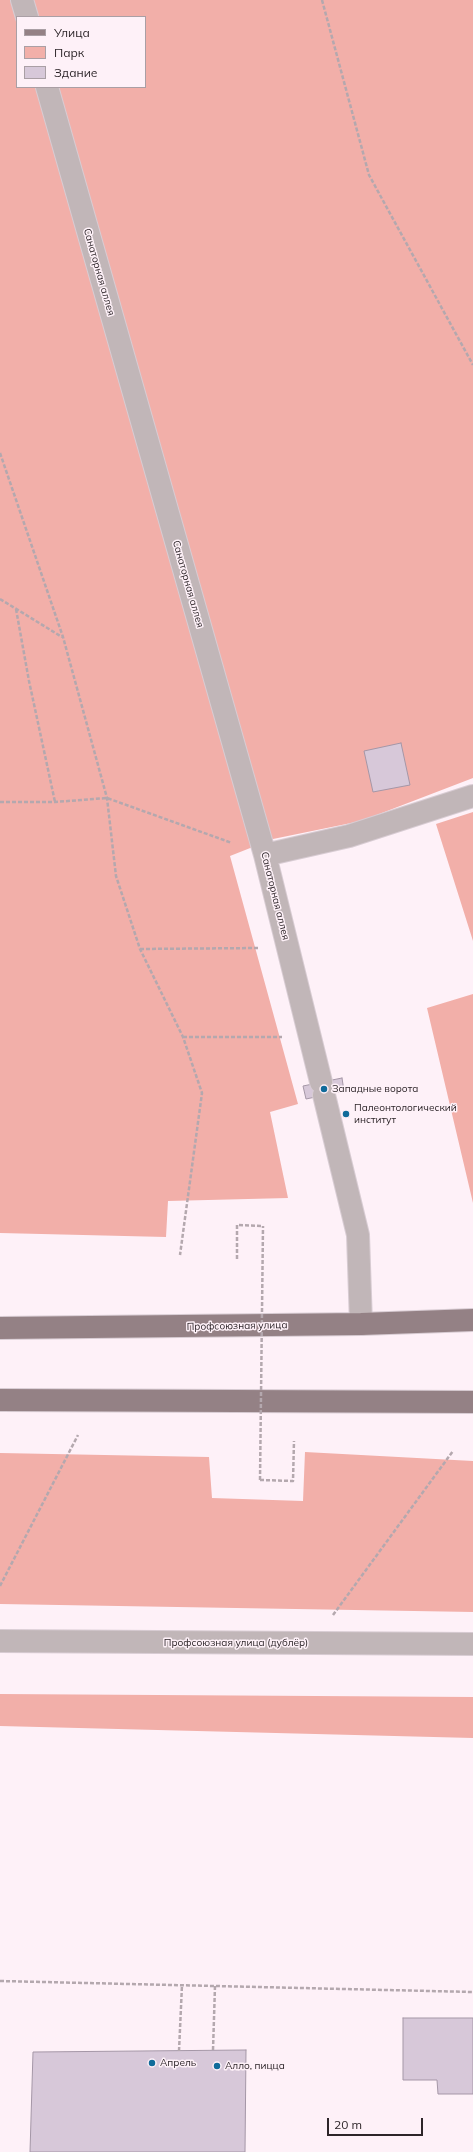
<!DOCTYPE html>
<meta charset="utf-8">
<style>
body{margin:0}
#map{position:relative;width:473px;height:2152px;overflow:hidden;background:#fef1f8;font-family:Mulish,sans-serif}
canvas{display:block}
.legend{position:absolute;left:16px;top:16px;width:130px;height:72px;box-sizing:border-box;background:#fef1f8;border:1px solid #aa9fa5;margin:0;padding:5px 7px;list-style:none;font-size:12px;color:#2d2529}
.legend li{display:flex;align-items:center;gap:8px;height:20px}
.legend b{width:20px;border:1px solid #aa9fa5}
.scale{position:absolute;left:327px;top:2118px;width:96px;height:18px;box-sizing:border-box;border:2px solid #2d2529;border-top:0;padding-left:5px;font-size:12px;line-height:14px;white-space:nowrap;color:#2d2529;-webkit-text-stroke:3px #fef1f8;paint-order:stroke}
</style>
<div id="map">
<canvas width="473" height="2152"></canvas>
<ul class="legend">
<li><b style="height:5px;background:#948185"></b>Улица</li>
<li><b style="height:11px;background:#f2afa9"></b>Парк</li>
<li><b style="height:11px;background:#d7c8d9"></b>Здание</li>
</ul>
<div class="scale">20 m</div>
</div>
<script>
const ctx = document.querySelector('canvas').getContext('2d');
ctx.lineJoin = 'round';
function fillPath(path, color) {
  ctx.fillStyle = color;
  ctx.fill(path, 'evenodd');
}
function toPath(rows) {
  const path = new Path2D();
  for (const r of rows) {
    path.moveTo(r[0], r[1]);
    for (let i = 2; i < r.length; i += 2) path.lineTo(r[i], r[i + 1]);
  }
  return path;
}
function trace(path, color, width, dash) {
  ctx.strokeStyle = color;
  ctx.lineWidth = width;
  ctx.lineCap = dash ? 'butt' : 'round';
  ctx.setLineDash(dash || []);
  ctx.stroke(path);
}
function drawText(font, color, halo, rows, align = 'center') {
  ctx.font = font + ' Mulish,sans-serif';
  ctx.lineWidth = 3;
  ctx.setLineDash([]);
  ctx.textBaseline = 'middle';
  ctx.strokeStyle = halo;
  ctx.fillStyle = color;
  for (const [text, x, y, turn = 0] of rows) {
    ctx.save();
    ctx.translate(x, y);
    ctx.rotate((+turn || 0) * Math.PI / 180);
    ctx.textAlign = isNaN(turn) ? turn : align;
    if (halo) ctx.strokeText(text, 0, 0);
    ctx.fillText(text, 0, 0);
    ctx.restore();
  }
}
const green = toPath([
 [0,0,473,0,473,778,361,821,273,839,230,856,298,1104,270,1112,288,1198,168,1201,166,1237,0,1233],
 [17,17,145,17,145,87,17,87],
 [473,812,473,941,436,824],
 [473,994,473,1203,427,1008],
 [305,1452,473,1461,473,1612,0,1604,0,1453,209,1457,212,1498,303,1501],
 [0,1694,473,1697,473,1738,0,1726]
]);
const building = toPath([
 [401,743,410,785,373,792,364,751,401,743],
 [342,1078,344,1091,306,1099,303,1086,342,1078],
 [403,2018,473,2018,473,2094,438,2094,437,2080,403,2080,403,2018],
 [246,2050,245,2152,30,2152,33,2052,246,2050]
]);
const path = toPath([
 [322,0,369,175,473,365],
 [0,453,63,637,107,798,116,876,140,949,183,1037,202,1093,180,1255],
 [0,599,62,637],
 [16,609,29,681,55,802],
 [0,802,55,802,107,798,232,843],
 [140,949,260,948],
 [183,1037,282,1037],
 [237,1259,237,1225,263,1226],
 [260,1480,293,1481,294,1441],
 [0,1586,78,1435],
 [333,1615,453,1451],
 [0,1981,473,1992],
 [213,2050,215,1986],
 [179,2051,182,1985]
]);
const minor = toPath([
 [22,0,27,17],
 [47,87,265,855,321,1082],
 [265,855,349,836,473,796],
 [324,1095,358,1235,361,1324],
 [0,1641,473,1644]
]);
const major = toPath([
 [0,1328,361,1324,473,1320],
 [0,1400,473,1402]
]);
const pathBridge = toPath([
 [260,1480,263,1226]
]);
const markers = [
 [324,1089,4,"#0f6b9a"],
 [346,1114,4,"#0f6b9a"],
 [152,2063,4,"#0f6b9a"],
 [217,2066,4,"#0f6b9a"]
];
const streetNames = [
 ["Санаторная аллея",99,272,74],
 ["Санаторная аллея",188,584,74],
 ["Санаторная аллея",275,896,76],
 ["Профсоюзная улица",237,1326,-1],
 ["Профсоюзная улица (дублёр)",236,1643]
];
const poiNames = [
 ["Западные ворота",332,1089],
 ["Палеонтологический",354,1108],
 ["институт",354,1120],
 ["Апрель",160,2063],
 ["Алло, пицца",225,2066]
];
fillPath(green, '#f2afa9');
fillPath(building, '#d7c8d9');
trace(building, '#a597a7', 1);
trace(minor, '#d8ccd3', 24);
trace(major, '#d8ccd3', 24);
trace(path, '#b4a8ae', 2.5, [4, 2]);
trace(minor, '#c1b6b8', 22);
trace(major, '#948185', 22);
trace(pathBridge, '#b4a8ae', 2.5, [4, 2]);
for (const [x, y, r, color] of markers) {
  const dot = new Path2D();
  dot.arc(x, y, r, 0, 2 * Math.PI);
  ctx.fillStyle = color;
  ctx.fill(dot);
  trace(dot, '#fef1f8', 1.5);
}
drawText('10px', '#2d2529', '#fef1f8', streetNames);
drawText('10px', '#2d2529', '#fef1f8', poiNames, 'left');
</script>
